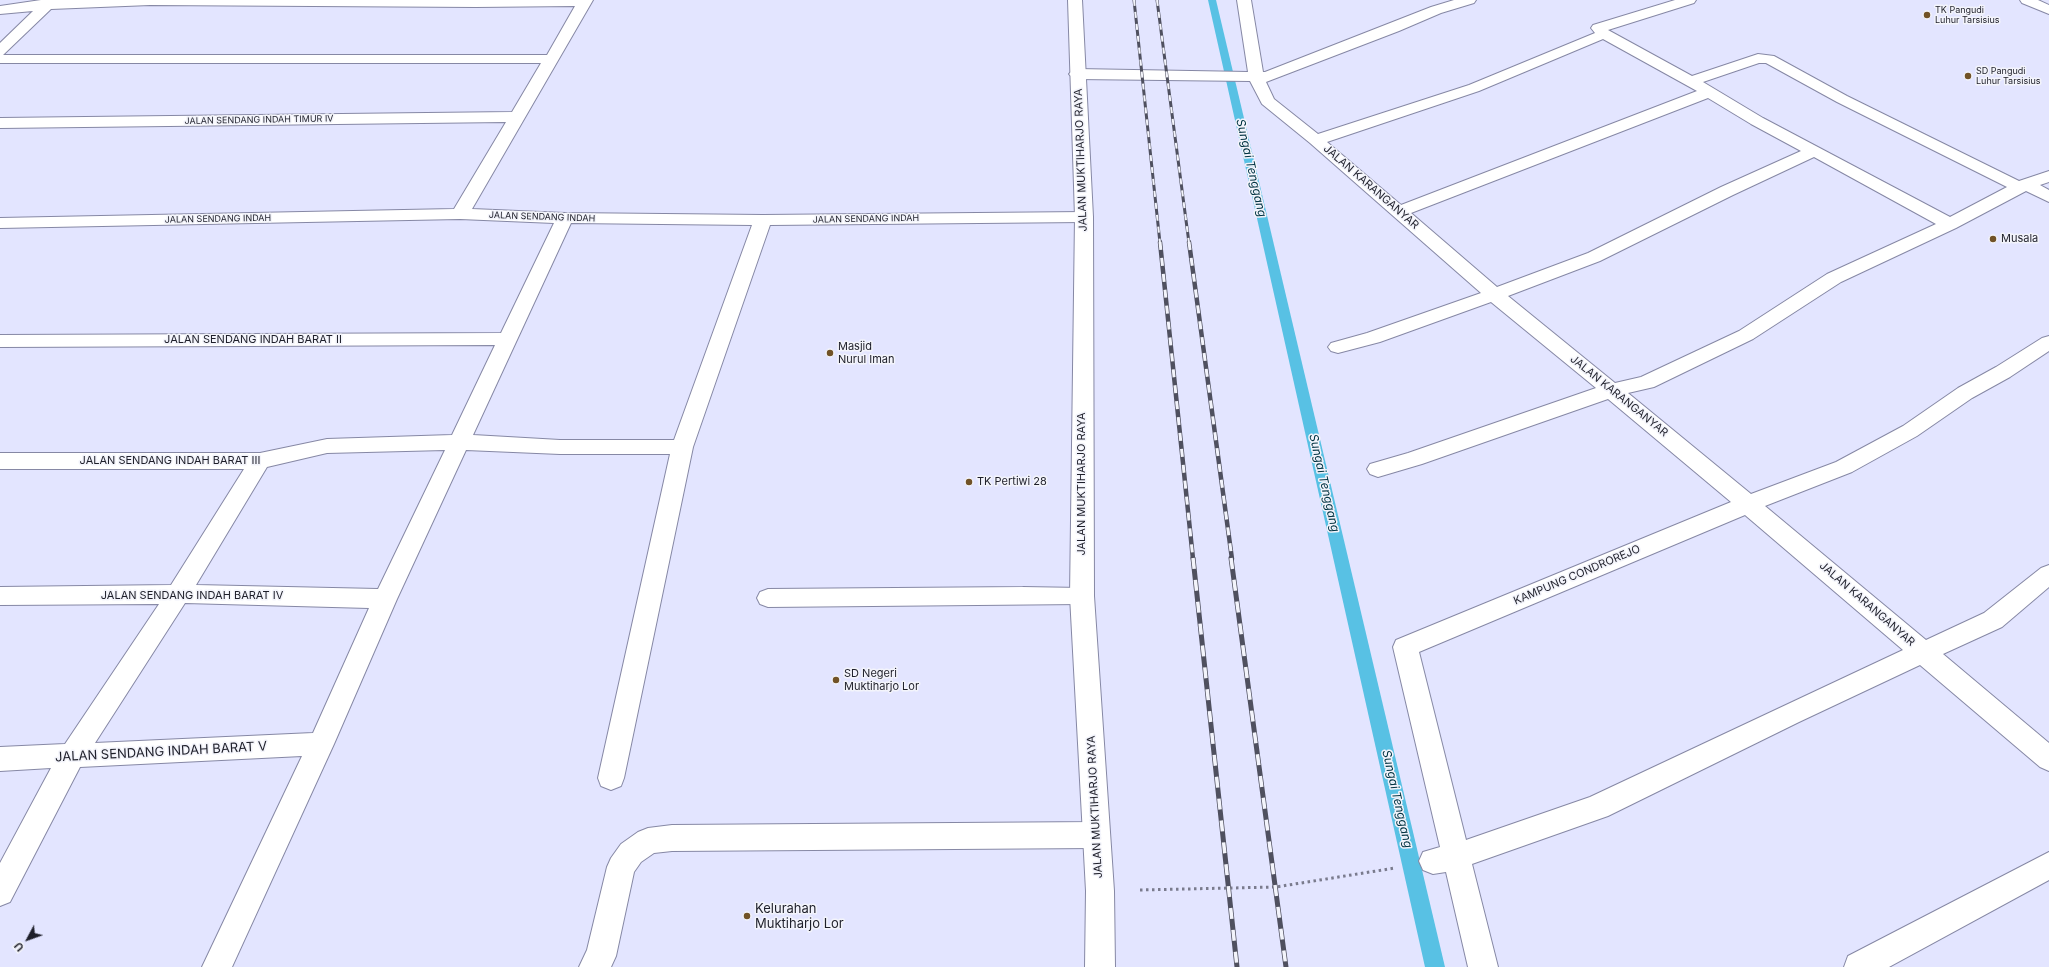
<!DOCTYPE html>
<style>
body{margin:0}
#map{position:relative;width:2049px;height:967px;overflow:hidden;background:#e3e5ff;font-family:Inter,sans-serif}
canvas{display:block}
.north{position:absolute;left:8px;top:919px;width:40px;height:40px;-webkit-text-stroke:3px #f3f4fb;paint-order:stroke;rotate:229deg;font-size:11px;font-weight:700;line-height:16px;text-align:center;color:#1e1f2a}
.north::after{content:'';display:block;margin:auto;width:14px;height:18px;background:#1e1f2a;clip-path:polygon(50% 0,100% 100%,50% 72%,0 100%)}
</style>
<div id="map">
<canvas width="2049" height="967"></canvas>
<div class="north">U</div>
</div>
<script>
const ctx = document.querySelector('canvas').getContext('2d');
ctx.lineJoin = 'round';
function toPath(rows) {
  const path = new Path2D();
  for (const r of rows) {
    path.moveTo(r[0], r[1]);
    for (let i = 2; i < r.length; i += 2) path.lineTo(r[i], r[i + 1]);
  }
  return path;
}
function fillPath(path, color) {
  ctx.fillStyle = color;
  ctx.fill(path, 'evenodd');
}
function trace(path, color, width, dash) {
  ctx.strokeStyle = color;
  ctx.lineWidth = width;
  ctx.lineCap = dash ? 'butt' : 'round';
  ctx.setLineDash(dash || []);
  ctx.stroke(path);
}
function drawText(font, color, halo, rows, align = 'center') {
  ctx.font = font + ' Inter,sans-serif';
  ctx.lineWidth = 3;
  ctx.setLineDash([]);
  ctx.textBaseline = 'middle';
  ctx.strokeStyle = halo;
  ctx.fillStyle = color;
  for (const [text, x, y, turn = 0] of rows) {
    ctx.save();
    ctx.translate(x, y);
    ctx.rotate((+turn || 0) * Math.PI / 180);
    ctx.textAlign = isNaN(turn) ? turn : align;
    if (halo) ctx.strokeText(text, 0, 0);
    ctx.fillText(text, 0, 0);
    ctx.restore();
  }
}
const stream = toPath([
 [1208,0,1216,0,1445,967,1425,967,1208,0]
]);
const path = toPath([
 [1140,890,1276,887,1395,868]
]);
const lane = toPath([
 [1023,587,1082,588,1090,590,1093,596,1090,602,1082,604,768,607,760,604,757,598,760,592,768,589,1023,587]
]);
const street = toPath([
 [41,0,593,0,472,209,565,213,763,215,1084,212,1090,213,1093,217,1090,221,1084,222,770,225,693,447,624,778,621,786,611,790,601,786,598,778,670,454,560,454,466,450,397,599,334,744,232,967,202,967,302,756,80,767,10,902,0,906,0,863,51,768,0,771,0,747,65,744,159,604,0,605,0,587,171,585,244,469,0,469,0,453,260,453,327,439,452,435,495,345,0,347,0,335,501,333,554,223,460,219,0,228,0,218,454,209,506,122,0,128,0,118,512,112,541,63,0,63,0,43,33,11,0,14,0,6,41,0],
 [150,5,476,7,575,6,547,55,3,55,51,9,150,5],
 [571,223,752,225,674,440,560,440,473,435,571,223],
 [445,450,378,589,196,585,267,467,327,453,445,450],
 [185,603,369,608,313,733,95,743,185,603],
 [1237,0,1251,0,1263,72,1265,72,1431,7,1454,0,1476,0,1474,3,1441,13,1399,31,1266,82,1274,99,1318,134,1469,85,1595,33,1591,28,1593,25,1675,0,1696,0,1694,3,1608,30,1692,76,1758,54,1774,56,1847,96,2019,181,2049,171,2049,182,2040,185,2049,190,2049,202,2026,191,1956,228,1841,282,1753,339,1654,387,1628,393,1751,494,1836,462,1903,426,1958,388,1996,367,2042,338,2049,336,2049,351,2010,377,1972,398,1917,436,1852,472,1765,506,1926,640,1984,613,2041,568,2049,565,2049,587,2002,627,1943,654,2049,743,2049,771,2040,767,1920,665,1799,722,1608,816,1472,864,1498,967,1468,967,1446,872,1433,874,1423,870,1419,861,1423,852,1440,847,1393,647,1396,640,1731,502,1608,399,1422,464,1378,477,1370,474,1367,469,1370,464,1408,453,1596,388,1491,302,1380,342,1338,353,1331,351,1328,347,1331,343,1367,333,1481,293,1310,143,1262,104,1250,81,1077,79,1072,77,1069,74,1072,71,1077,69,1248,72,1237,0],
 [1603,39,1697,91,1401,205,1327,142,1479,91,1603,39],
 [1759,63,1766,63,1837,102,2007,187,1950,217,1763,118,1703,82,1759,63],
 [1708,98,1751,124,1801,151,1721,187,1588,253,1497,287,1411,213,1708,98],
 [1814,157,1936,224,1827,274,1739,331,1641,377,1615,383,1508,296,1600,261,1733,195,1814,157],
 [1745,515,1903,650,1590,797,1466,840,1419,652,1745,515],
 [1096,822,1106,826,1110,835,1106,844,1096,848,672,851,654,853,641,862,634,872,616,956,611,967,579,967,587,950,607,867,611,858,621,844,638,832,648,828,672,825,1096,822],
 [2049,852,2049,880,1889,967,1844,967,1848,956,2049,852]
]);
const secondary = toPath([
 [1068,0,1082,0,1093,217,1094,596,1114,891,1115,967,1085,967,1086,891,1070,596,1075,217,1068,0],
 [2020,0,2038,0,2049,5,2049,14,2022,3,2020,0]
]);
const railFar2 = toPath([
 [1134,0,1160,243],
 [1157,0,1189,243]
]);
const railFar1 = toPath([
 [1160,242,1193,559],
 [1189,242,1232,559]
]);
const rail = toPath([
 [1193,558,1237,967],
 [1231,558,1286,967]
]);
const markers = [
 [1927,15,4,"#715227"],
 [1968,76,4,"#715227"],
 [1993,239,4,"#715227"],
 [830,353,4,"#715227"],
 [969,482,4,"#715227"],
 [836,680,4,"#715227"],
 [747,916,4,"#715227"]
];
const farPoinames = [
 ["TK Pangudi",1935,10],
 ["Luhur Tarsisius",1935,20],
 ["SD Pangudi",1976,71],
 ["Luhur Tarsisius",1976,81]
];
const farStreetnames = [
 ["JALAN SENDANG INDAH TIMUR IV",259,120,-1],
 ["JALAN SENDANG INDAH",542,217,2],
 ["JALAN SENDANG INDAH",218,219,-1],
 ["JALAN SENDANG INDAH",866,219,-1]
];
const streetNames = [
 ["JALAN MUKTIHARJO RAYA",1081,160,-92],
 ["JALAN KARANGANYAR",1371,187,41],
 ["JALAN SENDANG INDAH BARAT II",253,340],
 ["JALAN KARANGANYAR",1619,396,39],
 ["JALAN SENDANG INDAH BARAT III",170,461],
 ["JALAN MUKTIHARJO RAYA",1082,484,-90],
 ["KAMPUNG CONDROREJO",1577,575,-23],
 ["JALAN SENDANG INDAH BARAT IV",192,596],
 ["JALAN KARANGANYAR",1867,604,41],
 ["JALAN MUKTIHARJO RAYA",1095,807,-93]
];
const poiNames = [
 ["Musala",2001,239],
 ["Masjid",838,347],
 ["Nurul Iman",838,360],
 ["TK Pertiwi 28",977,482],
 ["SD Negeri",844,674],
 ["Muktiharjo Lor",844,687]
];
const waterNames = [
 ["Sungai Tenggang",1251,168,77],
 ["Sungai Tenggang",1324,483,77],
 ["Sungai Tenggang",1397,799,77]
];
const nearStreetnames = [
 ["JALAN SENDANG INDAH BARAT V",161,752,-3]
];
const nearPoinames = [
 ["Kelurahan",755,909],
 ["Muktiharjo Lor",755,924]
];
fillPath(stream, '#58c1e4');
trace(lane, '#8688a5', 2);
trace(street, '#8688a5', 2);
trace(secondary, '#8688a5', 2);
trace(path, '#7a7b8d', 3, [2.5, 3.5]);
fillPath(lane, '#fff');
fillPath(street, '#fff');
fillPath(secondary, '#fff');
trace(railFar2, '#4f505f', 3);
trace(railFar1, '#4f505f', 4.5);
trace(rail, '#4f505f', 5);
trace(railFar2, '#f3f4fb', 2, [6]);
trace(railFar1, '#f3f4fb', 3, [8]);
trace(rail, '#f3f4fb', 3.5, [11]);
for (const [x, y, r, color] of markers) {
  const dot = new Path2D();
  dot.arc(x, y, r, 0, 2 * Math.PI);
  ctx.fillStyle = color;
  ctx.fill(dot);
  trace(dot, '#f3f4fb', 1.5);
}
drawText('9px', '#1e1f2a', '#f3f4fb', farPoinames, 'left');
drawText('9px', '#1e1f2a', '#f3f4fb', farStreetnames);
drawText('11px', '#1e1f2a', '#f3f4fb', streetNames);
drawText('11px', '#1e1f2a', '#f3f4fb', poiNames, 'left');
drawText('italic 12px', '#013442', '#f3f4fb', waterNames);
drawText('13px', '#1e1f2a', '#f3f4fb', nearStreetnames);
drawText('13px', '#1e1f2a', '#f3f4fb', nearPoinames, 'left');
</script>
